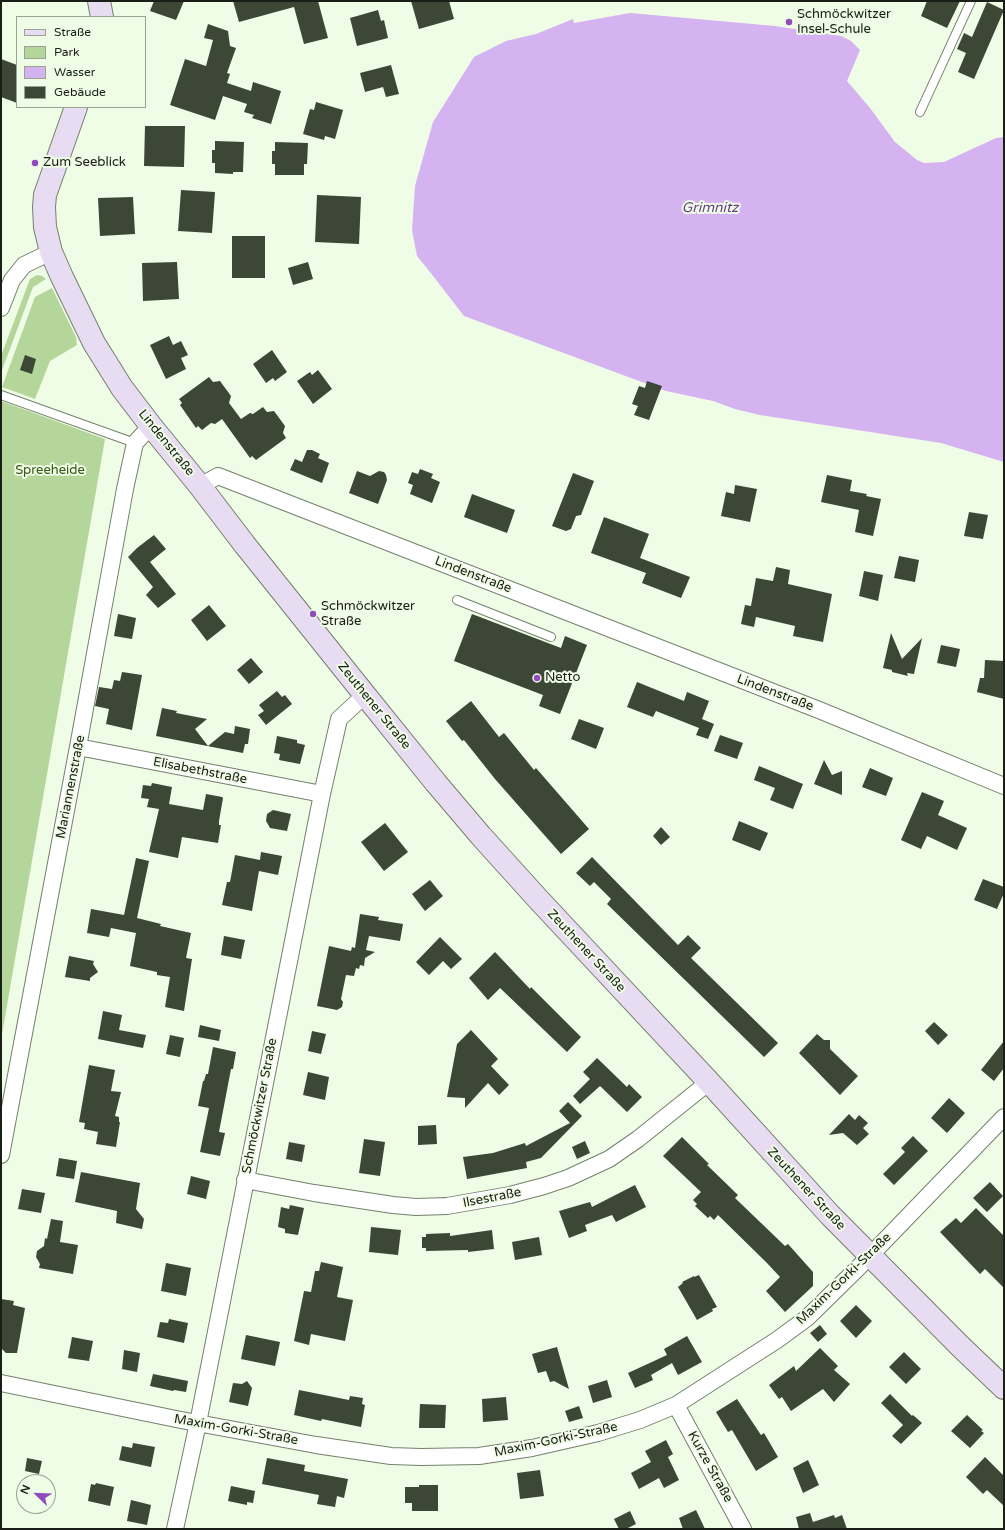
<!DOCTYPE html>
<meta charset="utf-8">
<style>
body{margin:0}
#map{position:relative;width:1005px;height:1530px;overflow:hidden;background:#effce6;font-family:"Varela Round",sans-serif}
canvas{display:block}
.frame{position:absolute;inset:0;border:2px solid #191e16;pointer-events:none}
.legend{position:absolute;left:16px;top:16px;width:130px;height:92px;box-sizing:border-box;background:#effce6;border:1px solid #99a393;margin:0;padding:5px 7px;list-style:none;font-size:12px;color:#191e16}
.legend li{display:flex;align-items:center;gap:8px;height:20px}
.legend b{width:20px;border:1px solid #99a393}
.north{position:absolute;left:16px;top:1474px;width:40px;height:40px;box-sizing:border-box;background:#effce6;border:1px solid #99a393;border-radius:50%;rotate:293deg;font-size:11px;font-weight:700;line-height:16px;text-align:center;color:#191e16}
.north::after{content:'';display:block;margin:auto;width:14px;height:18px;background:#904bbf;clip-path:polygon(50% 0,100% 100%,50% 72%,0 100%)}
</style>
<div id="map">
<canvas width="1005" height="1530"></canvas>
<div class="frame"></div>
<ul class="legend">
<li><b style="height:5px;background:#e8dcf2"></b>Straße</li>
<li><b style="height:11px;background:#b4d69a"></b>Park</li>
<li><b style="height:11px;background:#d5b3f1"></b>Wasser</li>
<li><b style="height:11px;background:#3c4735"></b>Gebäude</li>
</ul>
<div class="north">N</div>
</div>
<script>
const ctx = document.querySelector('canvas').getContext('2d');
ctx.lineJoin = 'round';
function fillPath(path, color) {
  ctx.fillStyle = color;
  ctx.fill(path, 'evenodd');
}
function toPath(rows) {
  const path = new Path2D();
  for (const r of rows) {
    path.moveTo(r[0], r[1]);
    for (let i = 2; i < r.length; i += 2) path.lineTo(r[i], r[i + 1]);
  }
  return path;
}
function trace(path, color, width, dash) {
  ctx.strokeStyle = color;
  ctx.lineWidth = width;
  ctx.lineCap = dash ? 'butt' : 'round';
  ctx.setLineDash(dash || []);
  ctx.stroke(path);
}
function drawText(font, color, halo, rows, align = 'center') {
  ctx.font = font + ' "Varela Round",sans-serif';
  ctx.lineWidth = 4;
  ctx.setLineDash([]);
  ctx.textBaseline = 'middle';
  ctx.strokeStyle = halo;
  ctx.fillStyle = color;
  for (const [text, x, y, turn = 0] of rows) {
    ctx.save();
    ctx.translate(x, y);
    ctx.rotate((+turn || 0) * Math.PI / 180);
    ctx.textAlign = isNaN(turn) ? turn : align;
    if (halo) ctx.strokeText(text, 0, 0);
    ctx.fillText(text, 0, 0);
    ctx.restore();
  }
}
const green = toPath([
 [37,275,42,276,46,279,33,287,1,373,1,356,30,279],
 [52,288,76,337,77,345,50,361,35,399,2,387,35,297],
 [1,401,105,439,1,1040]
]);
const water = toPath([
 [630,13,775,26,841,36,851,41,860,50,847,81,870,108,895,142,917,160,924,163,944,162,996,138,1004,137,1004,462,941,443,760,415,735,409,713,401,666,391,464,316,430,272,417,256,412,230,415,186,433,122,474,57,506,41,536,34,573,19,574,23]
]);
const building = toPath([
 [154,1,184,1,176,20,150,11],
 [233,1,318,1,328,38,304,44,294,7,239,22],
 [411,1,449,1,454,19,419,29],
 [927,1,960,1,947,28,921,16],
 [987,2,1004,10,974,79,958,72,966,53,957,49,964,33,972,37],
 [378,10,381,21,384,20,388,38,357,46,350,18],
 [208,24,228,31,230,46,236,48,227,73,230,74,227,83,251,91,253,82,281,91,271,124,252,118,254,115,244,112,247,104,223,96,215,120,170,105,185,59,206,66,213,40,204,38],
 [1,59,17,65,17,103,1,97],
 [391,65,399,94,386,97,383,87,365,92,360,73],
 [316,102,343,110,335,139,325,136,324,140,303,134,310,109,314,110],
 [145,126,185,126,184,167,144,166],
 [215,141,244,142,243,172,233,172,233,174,215,173,215,163,212,163,212,150,215,150],
 [275,142,308,143,307,164,304,164,304,175,275,175,275,164,272,164,272,151,275,151],
 [181,190,215,192,212,233,178,231],
 [317,195,361,197,359,244,315,242],
 [133,197,135,234,100,236,98,198],
 [232,236,265,236,265,278,232,278],
 [177,262,179,299,143,301,142,263],
 [308,262,313,279,293,285,288,268],
 [169,336,173,345,181,341,188,355,181,358,186,369,166,379,150,345],
 [272,350,287,372,275,381,273,378,266,383,253,364],
 [25,355,36,359,32,374,20,370],
 [318,370,332,389,313,404,297,381,310,372,312,375],
 [209,377,213,382,220,381,231,396,229,403,241,419,250,413,253,414,263,407,267,412,274,411,285,426,283,433,286,438,256,460,252,456,250,458,222,419,215,424,211,423,202,430,198,426,196,428,180,405,182,403,179,399],
 [647,381,662,386,649,420,634,415,638,406,632,404,639,386,645,388],
 [307,450,312,450,320,454,318,458,329,463,322,483,290,470,295,459,302,462],
 [420,469,433,474,431,478,440,482,432,503,410,494,413,485,408,483,412,472,418,474],
 [357,471,370,476,379,471,384,472,386,475,387,480,378,504,349,493],
 [573,473,594,481,581,515,576,516,571,529,566,531,552,526],
 [827,475,852,480,850,491,867,494,866,496,881,499,873,536,855,532,859,510,821,502],
 [735,485,757,489,750,522,721,516,726,492,734,494],
 [472,494,515,510,507,533,464,517],
 [969,512,988,515,983,539,964,536],
 [604,517,649,534,640,558,690,577,681,598,642,583,646,573,591,553],
 [154,535,166,549,150,562,176,594,158,608,146,595,153,587,128,557,137,548],
 [899,556,919,560,915,582,894,578],
 [776,567,790,570,788,584,832,594,823,642,793,636,795,626,756,617,754,627,741,624,745,605,751,606,756,578,773,581],
 [864,571,883,575,878,601,859,596],
 [209,605,226,626,207,641,191,620],
 [118,614,136,618,132,639,114,636],
 [472,614,561,648,565,636,587,645,560,714,539,706,543,695,454,661],
 [891,633,902,659,922,638,914,674,907,673,908,676,892,672,892,670,883,668],
 [941,645,960,649,956,667,937,663],
 [251,658,263,672,249,684,237,670],
 [985,660,1004,661,1004,699,977,692,980,678,984,678],
 [122,672,142,675,132,730,106,724,109,709,95,706,99,687,112,689,114,680,120,681],
 [637,682,684,701,687,692,709,701,702,719,714,724,708,739,696,735,699,728,656,711,653,717,627,707],
 [277,691,282,697,285,695,292,704,266,725,258,715,264,711,259,705],
 [471,701,499,737,504,733,534,770,536,768,589,829,561,854,495,779,464,740,462,741,446,721],
 [162,708,177,711,176,713,207,719,195,729,208,746,225,732,234,734,235,726,250,729,248,744,245,744,243,753,156,736],
 [579,719,604,728,596,749,571,739],
 [720,735,743,743,737,759,714,751],
 [277,736,297,740,297,743,305,745,300,764,279,760,280,754,274,753],
 [824,760,832,775,842,771,842,795,814,784],
 [759,766,803,784,793,809,770,800,775,788,754,780],
 [870,768,893,778,886,796,862,787],
 [152,783,172,787,169,804,203,810,206,794,222,797,223,798,219,821,219,825,221,825,218,843,182,837,178,858,149,852,159,809,147,807,149,799,141,798,143,785,151,786],
 [922,792,944,801,938,815,967,828,957,850,927,836,921,849,901,840],
 [273,810,291,814,287,831,270,828,266,821,267,814],
 [739,821,768,833,760,851,732,840],
 [385,823,408,852,384,871,361,842],
 [661,827,670,837,661,845,653,836],
 [261,852,282,856,278,875,259,871,252,911,222,905,227,882,230,882,235,855,260,860],
 [592,857,678,945,688,935,701,948,691,958,778,1043,764,1057,607,904,611,899,594,882,590,886,576,873],
 [136,858,149,861,137,918,161,924,160,926,191,933,186,958,192,959,184,1011,165,1007,170,977,157,975,157,972,130,966,136,933,111,928,109,937,87,933,91,909,124,915],
 [983,879,1004,887,1004,893,997,909,974,900],
 [430,880,443,896,425,911,412,894],
 [360,914,379,917,378,920,403,924,400,941,369,936,366,950,375,952,365,958,364,966,360,965,359,969,356,968,354,976,346,975,341,999,343,1002,342,1007,337,1010,317,1006,329,946,351,951,352,947,355,948],
 [224,936,245,940,241,959,221,955],
 [440,937,462,959,451,969,443,961,429,975,416,962],
 [495,952,530,989,531,987,581,1037,567,1052,500,988,488,1000,469,978],
 [69,956,94,961,93,964,98,972,90,978,90,981,65,977],
 [103,1011,122,1015,119,1030,146,1035,143,1048,98,1039],
 [934,1022,948,1035,938,1045,925,1031],
 [200,1025,221,1030,219,1041,198,1037],
 [471,1030,498,1059,491,1066,509,1085,499,1095,488,1083,465,1108,465,1098,447,1097,457,1044],
 [312,1031,326,1034,321,1054,308,1051],
 [817,1034,824,1040,830,1040,830,1049,858,1076,840,1095,799,1053],
 [170,1035,184,1038,180,1057,166,1054],
 [1004,1041,1004,1068,994,1081,981,1070],
 [213,1047,236,1052,233,1069,231,1069,219,1132,225,1133,220,1156,200,1152,209,1108,198,1106,203,1081,204,1081,206,1074,208,1074],
 [597,1058,627,1087,629,1084,642,1097,627,1112,600,1086,580,1104,573,1096,590,1079,583,1072],
 [89,1065,115,1070,111,1091,121,1092,115,1116,119,1117,119,1122,120,1122,116,1147,96,1144,98,1132,84,1129,85,1123,79,1122],
 [308,1072,329,1077,325,1100,303,1095],
 [949,1098,965,1113,947,1133,931,1118],
 [568,1102,582,1116,541,1158,526,1162,527,1168,467,1179,463,1157,493,1153,525,1143,526,1146,570,1123,559,1111],
 [849,1114,855,1120,859,1115,868,1123,863,1128,869,1134,857,1145,843,1133,829,1135],
 [436,1125,437,1144,418,1145,418,1126],
 [913,1136,928,1151,894,1185,883,1174,905,1152,901,1148],
 [682,1137,709,1164,707,1165,738,1195,735,1198,785,1246,788,1244,813,1272,813,1286,785,1312,766,1291,780,1277,767,1263,718,1215,714,1220,710,1216,708,1218,695,1206,697,1204,693,1200,701,1192,663,1156],
 [364,1139,385,1142,380,1176,359,1173],
 [585,1141,590,1153,577,1159,572,1147],
 [289,1142,305,1145,302,1162,286,1159],
 [59,1158,77,1161,74,1179,56,1176],
 [81,1172,140,1183,136,1209,144,1219,142,1229,116,1223,117,1211,75,1202],
 [191,1176,210,1181,206,1199,187,1194],
 [990,1182,1003,1196,987,1212,973,1198],
 [635,1185,646,1207,616,1222,612,1215,585,1225,587,1231,569,1238,559,1211,590,1202,592,1207],
 [22,1189,45,1193,41,1213,18,1209],
 [290,1205,304,1208,298,1235,285,1233,285,1229,278,1227,281,1207,289,1209],
 [976,1208,1004,1236,1004,1288,985,1269,980,1274,940,1232,956,1218,961,1223],
 [51,1219,63,1221,60,1242,78,1245,73,1274,39,1268,40,1264,36,1257,37,1251,44,1246,45,1238,47,1239],
 [371,1227,401,1230,398,1255,369,1252],
 [492,1230,494,1249,468,1252,468,1250,426,1251,426,1248,422,1248,422,1237,426,1237,426,1234,450,1233,450,1236],
 [539,1237,542,1255,515,1260,512,1242],
 [321,1262,343,1267,337,1297,353,1300,345,1341,311,1334,309,1345,294,1341,304,1291,311,1292,315,1271,319,1271],
 [166,1263,191,1268,186,1296,161,1291],
 [699,1275,717,1307,712,1309,713,1311,697,1320,678,1287,683,1283,682,1282,694,1276,694,1277],
 [1,1299,14,1301,13,1305,25,1308,17,1353,6,1353,1,1348],
 [856,1305,872,1321,856,1338,840,1321],
 [169,1319,188,1323,184,1343,157,1337,160,1322,168,1323],
 [820,1325,827,1334,818,1342,810,1333],
 [246,1335,280,1342,275,1366,241,1359],
 [687,1336,702,1362,678,1375,672,1363,651,1375,653,1380,635,1388,628,1373,667,1355,664,1349],
 [72,1337,93,1341,89,1361,68,1358],
 [557,1347,569,1389,554,1381,550,1382,546,1371,538,1373,532,1354],
 [820,1348,838,1366,834,1370,850,1384,834,1402,823,1389,791,1411,782,1397,779,1399,769,1385,794,1366,796,1371],
 [124,1350,140,1353,137,1372,122,1369],
 [904,1352,921,1369,906,1384,889,1367],
 [153,1374,188,1381,186,1392,174,1390,173,1391,150,1386],
 [607,1380,612,1397,593,1403,588,1386],
 [247,1381,252,1388,248,1406,229,1402,233,1383,242,1384],
 [299,1390,349,1400,350,1396,363,1398,362,1404,365,1405,361,1427,322,1419,321,1421,294,1415],
 [890,1394,912,1416,913,1415,922,1423,901,1444,892,1436,903,1425,881,1403],
 [506,1397,508,1420,483,1422,482,1399],
 [737,1399,761,1435,764,1433,778,1457,756,1471,732,1430,728,1432,716,1412],
 [420,1404,446,1405,445,1428,419,1428],
 [579,1406,583,1418,569,1422,565,1411],
 [967,1415,983,1430,981,1431,984,1433,970,1448,951,1431],
 [666,1440,673,1454,668,1457,679,1480,664,1488,659,1478,639,1489,631,1473,651,1462,645,1451],
 [133,1443,155,1447,151,1467,119,1460,122,1446,132,1448],
 [985,1457,1004,1476,1004,1506,987,1490,983,1494,966,1477],
 [27,1458,42,1461,39,1474,25,1471],
 [267,1458,305,1465,304,1471,348,1479,344,1498,337,1496,335,1507,317,1504,319,1495,262,1484],
 [808,1460,819,1485,803,1493,793,1468],
 [540,1470,544,1496,520,1499,517,1473],
 [96,1483,114,1487,110,1506,88,1501,91,1484,95,1485],
 [419,1485,438,1485,438,1511,412,1511,412,1503,405,1503,405,1487,419,1487],
 [231,1486,255,1491,253,1503,247,1502,247,1505,228,1501],
 [131,1500,151,1505,147,1525,127,1521],
 [696,1510,705,1529,683,1529,679,1518],
 [630,1511,636,1524,626,1529,619,1529,614,1519],
 [810,1513,813,1522,834,1515,835,1518,842,1515,847,1529,799,1529,796,1517]
]);
const service = toPath([
 [920,112,971,1],
 [1,395,135,443],
 [457,600,551,637]
]);
const minor = toPath([
 [1,308,12,280,24,265,51,252],
 [200,486,218,476,819,710,1004,786],
 [78,747,322,794],
 [1,1155,78,747,125,489,135,443,151,426],
 [245,1180,314,1193,393,1205,416,1207,447,1206,510,1195,544,1186,568,1178,609,1159,638,1139,709,1082],
 [1,1383,181,1420,316,1445,391,1456,421,1457,479,1456,532,1448,598,1433,640,1420,676,1405,777,1340,807,1318,860,1266,1004,1117],
 [676,1405,743,1529],
 [175,1529,198,1423,322,794,339,719,365,695]
]);
const secondary = toPath([
 [99,1,102,17],
 [76,107,45,195,44,207,45,227,51,252,62,277,94,343,122,388,151,426,200,486,245,545,365,695,436,783,481,836,538,899,709,1082,830,1215,960,1346,1004,1388]
]);
const markers = [
 [789,22,4,"#904bbf"],
 [35,163,4,"#904bbf"],
 [313,614,4,"#904bbf"],
 [537,678,4,"#904bbf"]
];
const poiNames = [
 ["Schmöckwitzer",797,15],
 ["Insel-Schule",797,30],
 ["Zum Seeblick",43,163],
 ["Schmöckwitzer",321,607],
 ["Straße",321,622],
 ["Netto",545,678]
];
const streetNames = [
 ["Lindenstraße",166,443,51],
 ["Lindenstraße",473,575,21],
 ["Lindenstraße",775,693,21],
 ["Zeuthener Straße",374,706,51],
 ["Elisabethstraße",200,771,11],
 ["Mariannenstraße",71,787,-79],
 ["Zeuthener Straße",586,951,47],
 ["Schmöckwitzer Straße",260,1106,-79],
 ["Zeuthener Straße",806,1189,47],
 ["Ilsestraße",492,1198,-11],
 ["Maxim-Gorki-Straße",844,1279,-44],
 ["Maxim-Gorki-Straße",236,1430,10],
 ["Maxim-Gorki-Straße",556,1440,-12],
 ["Kurze Straße",710,1467,61]
];
const parkNames = [
 ["Spreeheide",50,471]
];
const waterNames = [
 ["Grimnitz",710,208]
];
fillPath(green, '#b4d69a');
fillPath(water, '#d5b3f1');
fillPath(building, '#3c4735');
trace(service, '#74806c', 10);
trace(minor, '#74806c', 18);
trace(secondary, '#74806c', 24);
trace(service, '#fff', 8);
trace(minor, '#fff', 16);
trace(secondary, '#e8dcf2', 22);
for (const [x, y, r, color] of markers) {
  const dot = new Path2D();
  dot.arc(x, y, r, 0, 2 * Math.PI);
  ctx.fillStyle = color;
  ctx.fill(dot);
  trace(dot, '#effce6', 1.5);
}
drawText('13px', '#191e16', '#effce6', poiNames, 'left');
drawText('13px', '#191e16', '#effce6', streetNames);
drawText('13px', '#365615', '#effce6', parkNames);
drawText('italic 14px', '#693e88', '#effce6', waterNames);
</script>
